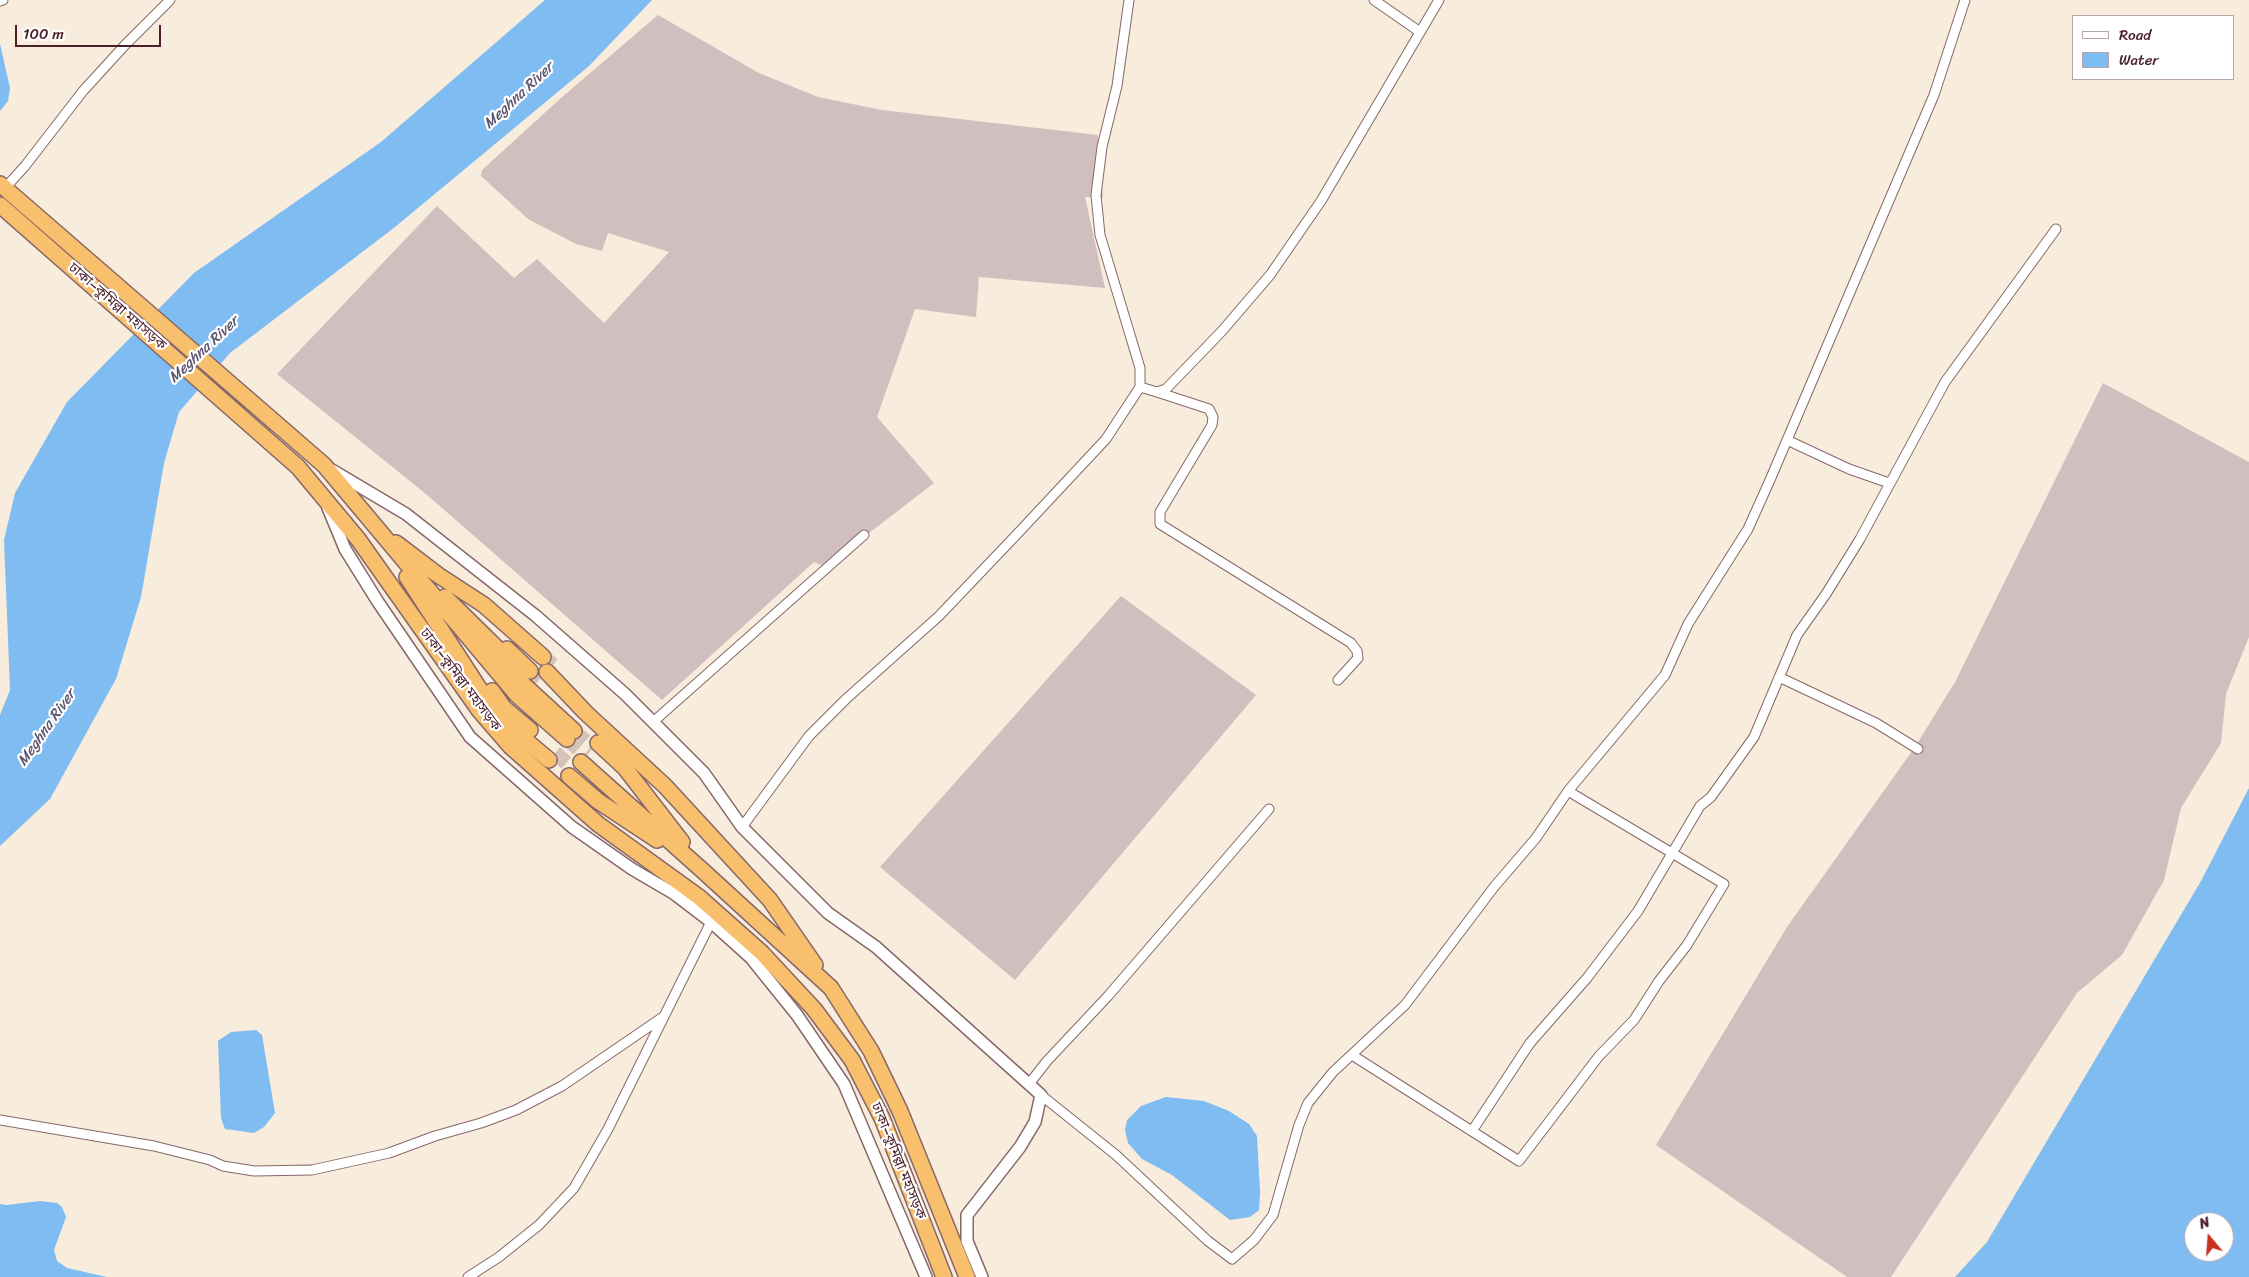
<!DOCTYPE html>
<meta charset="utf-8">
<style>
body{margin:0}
#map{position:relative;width:2249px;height:1277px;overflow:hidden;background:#f8ecdc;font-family:Sriracha,sans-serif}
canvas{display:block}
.legend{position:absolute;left:2072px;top:15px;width:162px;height:65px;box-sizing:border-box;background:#fff;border:1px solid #b7a5aa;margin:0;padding:6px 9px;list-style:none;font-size:15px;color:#4a1f2b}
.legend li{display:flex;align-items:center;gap:10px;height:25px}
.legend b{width:25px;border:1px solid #b7a5aa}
.north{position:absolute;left:2184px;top:1212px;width:50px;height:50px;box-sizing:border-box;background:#fff;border:1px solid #b7a5aa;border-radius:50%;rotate:342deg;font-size:14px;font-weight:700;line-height:20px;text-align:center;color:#4a1f2b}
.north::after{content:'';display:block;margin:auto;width:18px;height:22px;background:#c8321e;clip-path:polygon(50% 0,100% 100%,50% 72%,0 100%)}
.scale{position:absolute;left:15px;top:25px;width:146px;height:22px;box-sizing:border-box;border:2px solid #4a1f2b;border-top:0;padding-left:6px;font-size:15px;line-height:18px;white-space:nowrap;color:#4a1f2b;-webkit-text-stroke:4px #fff;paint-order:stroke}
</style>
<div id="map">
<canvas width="2249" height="1277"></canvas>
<ul class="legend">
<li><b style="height:6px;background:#fff"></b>Road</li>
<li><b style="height:14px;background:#7ebcf1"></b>Water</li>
</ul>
<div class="north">N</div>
<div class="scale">100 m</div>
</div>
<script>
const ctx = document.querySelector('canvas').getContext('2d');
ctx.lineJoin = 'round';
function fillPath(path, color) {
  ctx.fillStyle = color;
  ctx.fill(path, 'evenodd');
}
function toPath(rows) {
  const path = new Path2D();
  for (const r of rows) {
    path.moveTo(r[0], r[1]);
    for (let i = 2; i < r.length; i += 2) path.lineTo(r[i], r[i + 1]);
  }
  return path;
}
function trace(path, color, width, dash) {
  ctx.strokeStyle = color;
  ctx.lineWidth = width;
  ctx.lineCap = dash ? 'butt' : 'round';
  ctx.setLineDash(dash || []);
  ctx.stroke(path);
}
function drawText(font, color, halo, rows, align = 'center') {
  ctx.font = font + ' Sriracha,"Noto Sans Bengali",sans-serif';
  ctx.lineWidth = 4.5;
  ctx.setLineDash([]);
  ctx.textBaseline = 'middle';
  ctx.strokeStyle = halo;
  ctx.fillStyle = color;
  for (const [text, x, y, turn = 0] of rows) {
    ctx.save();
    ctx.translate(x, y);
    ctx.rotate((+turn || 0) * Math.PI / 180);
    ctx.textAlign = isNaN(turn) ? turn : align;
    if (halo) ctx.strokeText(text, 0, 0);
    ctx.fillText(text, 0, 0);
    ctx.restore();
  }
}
const industrial = toPath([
 [658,15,759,73,818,97,882,110,1098,135,1103,198,1085,197,1105,288,979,277,976,317,915,309,877,417,934,483,825,567,814,562,662,700,426,494,277,374,437,206,514,278,537,259,604,323,669,252,608,233,602,251,576,244,528,219,481,176,482,170,561,98],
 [2103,383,2249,462,2249,637,2226,694,2221,743,2181,808,2164,880,2122,955,2077,993,1891,1277,1847,1277,1656,1145,1787,927,1915,747,1955,682],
 [1121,596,1256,695,1015,980,880,867]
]);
const water = toPath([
 [545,0,652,0,589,66,395,227,230,353,179,412,164,463,141,597,116,679,50,799,0,846,0,715,10,690,4,540,15,493,67,402,194,273,381,142],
 [0,44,10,88,8,101,0,111],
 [2249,788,2249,1277,1955,1277,1987,1242,2201,881],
 [2194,1222,2224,1222,2224,1252,2194,1252],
 [256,1030,262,1035,275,1113,264,1127,254,1133,225,1129,221,1118,218,1041,231,1032],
 [1166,1097,1204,1101,1229,1111,1249,1124,1257,1136,1260,1192,1259,1210,1250,1217,1230,1220,1172,1175,1142,1159,1128,1143,1125,1130,1127,1120,1141,1106],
 [40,1201,57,1203,62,1207,66,1217,54,1250,57,1261,67,1268,107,1277,0,1277,0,1204,7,1205]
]);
const trunkTunnel = toPath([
 [543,657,553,665],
 [530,671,540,679],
 [574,731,593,748],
 [567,739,586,756],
 [555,753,575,770]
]);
const minor = toPath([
 [1374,0,1420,32],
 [0,1,3,0],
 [5,188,25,166,83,91,125,45,170,0],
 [1140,387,1157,392,1166,389,1222,331,1270,275,1321,201,1439,0],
 [1157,392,1209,409,1213,417,1212,425,1160,512,1160,524,1351,643,1357,651,1358,658,1338,680],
 [1787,440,1849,469,1889,483],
 [1779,677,1876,723,1918,749],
 [653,722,864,535],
 [742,827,809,736,846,699,939,616,1020,531,1106,439,1140,387,1140,368,1100,235,1096,195,1102,147,1117,86,1129,0],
 [1352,1055,1519,1161,1599,1056,1634,1020,1659,981,1687,945,1724,884,1568,791],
 [1029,1084,1047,1061,1108,996,1269,809],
 [1041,1095,1116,1155,1208,1241,1232,1259,1254,1240,1273,1215,1299,1125,1308,1103,1333,1072,1405,1005,1494,887,1536,838,1568,791,1665,675,1688,624,1748,529,1770,480,1934,95,1965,0],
 [0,1120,154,1146,210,1160,223,1166,254,1171,312,1170,389,1153,435,1136,481,1123,516,1110,562,1086,663,1017],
 [1472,1131,1530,1043,1587,978,1638,911,1700,806,1711,797,1754,737,1797,635,1826,594,1860,539,1945,382,2056,229],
 [468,1277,499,1257,539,1225,574,1188,608,1129,711,922]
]);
const tertiary = toPath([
 [332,470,406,514,536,616,625,694,704,773,742,827,828,913,876,947,1041,1095,1035,1122,1020,1147,967,1215,967,1241,982,1277],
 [328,508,345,549,378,602,470,737,572,827,632,869,673,893,711,922,751,958,797,1015,844,1084,926,1277]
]);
const trunk = toPath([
 [0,184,324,465,517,695,567,739],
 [0,205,298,467,358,539,479,710,511,747,598,824,699,897,762,953,814,1009,852,1060,882,1118,944,1277],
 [396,543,438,575,484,605,543,657],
 [407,577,497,716,549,760],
 [445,597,511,662],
 [507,649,530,671],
 [498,658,525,686,574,731],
 [547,672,586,713,665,786,770,900,815,965],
 [492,691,504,708,530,730],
 [598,743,625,768,682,842],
 [581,762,702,870,831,988,871,1051,900,1111,967,1277],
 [569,776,598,801,657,840]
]);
const streetNames = [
 ["ঢাকা–কুমিল্লা মহাসড়ক",117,307,41],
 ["ঢাকা–কুমিল্লা মহাসড়ক",460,680,53],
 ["ঢাকা–কুমিল্লা মহাসড়ক",898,1161,68]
];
const waterNames = [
 ["Meghna River",519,96,-43],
 ["Meghna River",204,350,-43],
 ["Meghna River",47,728,-55]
];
fillPath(industrial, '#d1bfbf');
fillPath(water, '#7ebcf1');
trace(trunkTunnel, '#d5c3b9', 15, [15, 8]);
trace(minor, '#876769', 11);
trace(tertiary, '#876769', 14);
trace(trunk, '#876769', 18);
trace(minor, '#fff', 9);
trace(tertiary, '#fff', 11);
trace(trunk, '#f8bf6c', 15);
drawText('14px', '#4a1f2b', '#fff', streetNames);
drawText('italic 15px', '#5c5670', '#fff', waterNames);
</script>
